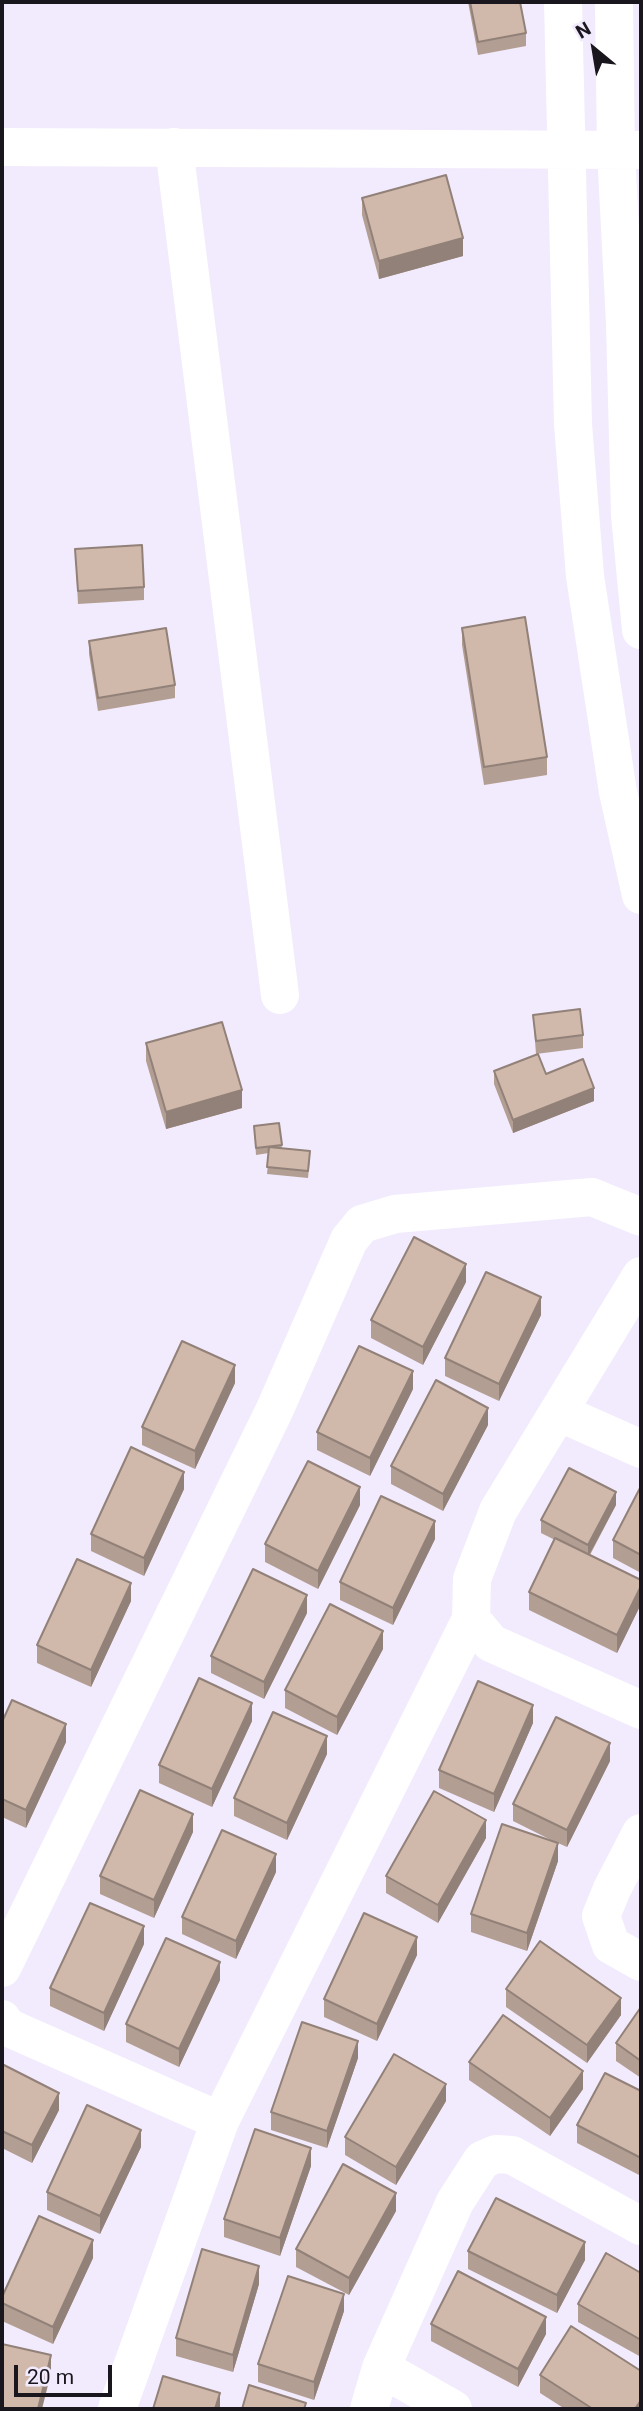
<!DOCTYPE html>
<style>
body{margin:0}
#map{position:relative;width:643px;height:2411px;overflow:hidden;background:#f2ebfd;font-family:Roboto,sans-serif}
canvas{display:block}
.frame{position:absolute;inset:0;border:4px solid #19161e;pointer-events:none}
.north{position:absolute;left:559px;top:14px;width:70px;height:70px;-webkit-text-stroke:5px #f2ebfd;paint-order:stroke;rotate:330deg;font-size:19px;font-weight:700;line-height:28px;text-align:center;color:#19161e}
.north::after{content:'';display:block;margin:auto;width:24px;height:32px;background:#19161e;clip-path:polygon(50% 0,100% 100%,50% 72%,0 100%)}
.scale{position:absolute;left:14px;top:2365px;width:98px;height:32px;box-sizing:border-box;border:4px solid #19161e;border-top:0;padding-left:9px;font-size:21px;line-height:24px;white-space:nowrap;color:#19161e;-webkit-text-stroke:5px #f2ebfd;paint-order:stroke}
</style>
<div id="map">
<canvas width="643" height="2411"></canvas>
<div class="frame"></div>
<div class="north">N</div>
<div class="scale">20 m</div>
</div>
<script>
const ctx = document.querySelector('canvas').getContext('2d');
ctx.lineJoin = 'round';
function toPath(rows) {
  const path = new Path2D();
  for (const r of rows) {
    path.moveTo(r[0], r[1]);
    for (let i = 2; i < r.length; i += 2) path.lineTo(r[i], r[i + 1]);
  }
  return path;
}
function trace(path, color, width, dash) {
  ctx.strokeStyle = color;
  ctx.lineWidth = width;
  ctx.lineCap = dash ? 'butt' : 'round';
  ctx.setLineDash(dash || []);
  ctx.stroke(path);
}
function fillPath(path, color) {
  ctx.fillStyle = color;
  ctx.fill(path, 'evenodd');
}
const minor = toPath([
 [563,2,573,424,585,576,618,792,641,895],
 [614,2,616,151,625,323,630,515,641,630],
 [2,147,641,150],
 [174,147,280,995],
 [641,1276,498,1511,472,1579,471,1619,491,1643,641,1710],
 [558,1412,641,1449],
 [641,1833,612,1889,601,1916,611,1945,641,1962],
 [2,1968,275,1409,349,1240,362,1224,395,1214,592,1197,641,1217],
 [2,2019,7,2027,220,2121],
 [381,2368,453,2409],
 [117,2409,220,2121,471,1619],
 [369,2409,381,2368,455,2202,482,2160,496,2154,512,2155,641,2226]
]);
const wall = toPath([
 [468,2,520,2,526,33,526,46,478,55],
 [362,198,463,256,379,279,362,215],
 [75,549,144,587,144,600,78,604],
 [462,628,547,757,547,775,484,785,462,645],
 [89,641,175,685,175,698,98,711,89,654],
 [533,1015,583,1035,583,1048,536,1054],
 [146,1043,242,1108,166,1129,146,1061],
 [494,1071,546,1074,594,1101,513,1133,494,1084],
 [279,1123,282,1149,310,1158,308,1178,267,1174,269,1153,256,1155,254,1126],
 [466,1282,423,1365,371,1338,371,1320],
 [541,1315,499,1401,445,1376,445,1358],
 [235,1383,195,1469,142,1445,142,1427],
 [413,1389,370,1476,317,1450,317,1432],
 [488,1425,443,1511,391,1484,391,1466],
 [641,1488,641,1573,613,1558,613,1540],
 [184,1489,144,1576,91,1551,91,1534],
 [360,1505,318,1589,265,1562,265,1544],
 [616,1505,590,1555,641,1580,641,1604,617,1653,529,1610,529,1592,555,1540,541,1533,541,1520],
 [435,1539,393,1625,340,1600,340,1582],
 [131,1601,91,1687,37,1663,37,1645],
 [307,1613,264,1699,211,1673,211,1656],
 [383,1649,337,1735,285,1708,285,1690],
 [252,1721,212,1807,159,1783,159,1765],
 [2,1722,66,1742,26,1828,2,1817],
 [533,1723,494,1812,439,1788,439,1770],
 [327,1754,287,1840,234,1816,234,1798],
 [610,1761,567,1847,558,1843,558,1861,527,1951,471,1932,471,1914,557,1843,513,1821,513,1804],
 [193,1832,154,1918,100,1894,100,1876],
 [486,1838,438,1923,386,1893,386,1876],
 [276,1872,236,1959,182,1934,182,1917],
 [144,1944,104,2031,50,2006,50,1988],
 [417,1955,377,2041,324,2017,324,1999],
 [220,1980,179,2067,126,2042,126,2024],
 [506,1989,621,2015,587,2063,506,2007],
 [641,2007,641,2078,616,2061,616,2043],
 [358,2058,327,2148,271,2130,271,2112],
 [469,2062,583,2089,550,2136,469,2080],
 [2,2064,59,2110,32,2163,2,2148],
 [641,2091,641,2176,577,2143,577,2125],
 [446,2101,396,2185,345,2155,345,2137],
 [141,2147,100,2234,47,2210,47,2192],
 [311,2166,280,2256,224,2237,224,2219],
 [396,2211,349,2295,296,2267,296,2249],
 [468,2251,585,2260,557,2313,468,2269],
 [93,2258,53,2344,2,2321,2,2297],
 [641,2273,641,2357,578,2322,578,2304],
 [259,2284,233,2372,176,2356,176,2338],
 [344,2311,314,2400,258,2382,258,2364],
 [431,2324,546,2334,518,2387,431,2341],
 [540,2375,641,2409,565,2409,540,2393]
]);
const shadedWall = toPath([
 [463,238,463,256,379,279,379,261],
 [594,1088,594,1101,513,1133,513,1120],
 [242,1090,242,1108,166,1129,166,1112],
 [466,1264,466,1282,423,1365,423,1347],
 [541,1297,541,1315,499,1401,499,1384],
 [235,1365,235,1383,195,1469,195,1451],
 [413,1371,413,1389,370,1476,370,1458],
 [488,1408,488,1425,443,1511,443,1494],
 [184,1472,184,1489,144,1576,144,1558],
 [360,1487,360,1505,318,1589,318,1571],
 [616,1492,616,1505,588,1557,588,1545],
 [435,1521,435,1539,393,1625,393,1608],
 [131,1583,131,1601,91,1687,91,1670],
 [641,1586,641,1604,617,1653,617,1635],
 [307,1595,307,1613,264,1699,264,1682],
 [383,1631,383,1649,337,1735,337,1717],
 [252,1703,252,1721,212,1807,212,1789],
 [533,1705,533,1723,494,1812,494,1794],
 [66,1724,66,1742,26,1828,26,1810],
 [327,1736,327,1754,287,1840,287,1823],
 [610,1743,610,1761,567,1847,567,1830],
 [193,1814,193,1832,154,1918,154,1900],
 [486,1820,486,1838,438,1923,438,1905],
 [558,1843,558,1861,527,1951,527,1933],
 [276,1854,276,1872,236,1959,236,1941],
 [144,1926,144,1944,104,2031,104,2013],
 [417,1937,417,1955,377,2041,377,2024],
 [220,1962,220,1980,179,2067,179,2049],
 [621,1998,621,2015,587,2063,587,2045],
 [358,2041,358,2058,327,2148,327,2131],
 [583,2071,583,2089,550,2136,550,2118],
 [446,2084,446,2101,396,2185,396,2167],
 [59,2093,59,2110,32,2163,32,2145],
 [141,2130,141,2147,100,2234,100,2216],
 [311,2148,311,2166,280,2256,280,2238],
 [396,2193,396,2211,349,2295,349,2278],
 [93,2240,93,2258,53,2344,53,2327],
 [585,2242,585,2260,557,2313,557,2295],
 [259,2266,259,2284,233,2372,233,2355],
 [344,2294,344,2311,314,2400,314,2382],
 [546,2317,546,2334,518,2387,518,2369],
 [51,2355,51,2373,42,2409,38,2409],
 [220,2393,220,2409,215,2409],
 [641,2400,641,2409,635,2409]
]);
const building = toPath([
 [470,2,520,2,526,33,478,42,470,2],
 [446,175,463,238,379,261,362,198,446,175],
 [142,545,144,587,78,591,75,549,142,545],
 [525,617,547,757,484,767,462,628,525,617],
 [166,628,175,685,98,698,89,641,166,628],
 [580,1009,583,1035,536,1041,533,1015,580,1009],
 [222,1022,242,1090,166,1112,146,1043,222,1022],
 [538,1054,546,1074,583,1059,594,1088,513,1120,494,1071,538,1054],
 [279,1123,282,1145,256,1148,254,1126,279,1123],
 [269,1147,310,1151,308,1171,267,1167,269,1147],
 [414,1237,466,1264,423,1347,371,1320,414,1237],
 [486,1272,541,1297,499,1384,445,1358,486,1272],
 [182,1341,235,1365,195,1451,142,1427,182,1341],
 [359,1346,413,1371,370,1458,317,1432,359,1346],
 [436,1380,488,1408,443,1494,391,1466,436,1380],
 [131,1447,184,1472,144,1558,91,1534,131,1447],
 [308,1461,360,1487,318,1571,265,1544,308,1461],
 [569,1468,616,1492,588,1545,541,1520,569,1468],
 [640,1488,641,1488,641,1555,613,1540,640,1488],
 [381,1496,435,1521,393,1608,340,1582,381,1496],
 [555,1538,641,1580,641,1586,617,1635,529,1592,555,1538],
 [77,1559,131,1583,91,1670,37,1645,77,1559],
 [253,1569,307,1595,264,1682,211,1656,253,1569],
 [330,1604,383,1631,337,1717,285,1690,330,1604],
 [199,1678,252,1703,212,1789,159,1765,199,1678],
 [478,1681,533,1705,494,1794,439,1770,478,1681],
 [12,1700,66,1724,26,1810,2,1799,2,1722,12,1700],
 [273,1712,327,1736,287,1823,234,1798,273,1712],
 [556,1717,610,1743,567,1830,513,1804,556,1717],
 [140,1790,193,1814,154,1900,100,1876,140,1790],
 [434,1791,486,1820,438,1905,386,1876,434,1791],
 [502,1824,558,1843,527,1933,471,1914,502,1824],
 [222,1830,276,1854,236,1941,182,1917,222,1830],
 [90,1903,144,1926,104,2013,50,1988,90,1903],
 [364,1913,417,1937,377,2024,324,1999,364,1913],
 [166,1938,220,1962,179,2049,126,2024,166,1938],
 [540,1941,621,1998,587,2045,506,1989,540,1941],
 [641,2007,641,2061,616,2043,641,2007],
 [503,2015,583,2071,550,2118,469,2062,503,2015],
 [302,2022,358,2041,327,2131,271,2112,302,2022],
 [394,2054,446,2084,396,2167,345,2137,394,2054],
 [2,2064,59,2093,32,2145,2,2131,2,2064],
 [605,2073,641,2091,641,2158,577,2125,605,2073],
 [87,2105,141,2130,100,2216,47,2192,87,2105],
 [255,2129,311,2148,280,2238,224,2219,255,2129],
 [343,2164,396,2193,349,2278,296,2249,343,2164],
 [496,2198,585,2242,557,2295,468,2251,496,2198],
 [39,2216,93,2240,53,2327,2,2303,2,2297,39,2216],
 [202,2249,259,2266,233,2355,176,2338,202,2249],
 [606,2253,641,2273,641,2340,578,2304,606,2253],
 [458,2271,546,2317,518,2369,431,2324,458,2271],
 [288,2276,344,2294,314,2382,258,2364,288,2276],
 [571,2326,641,2371,641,2400,635,2409,593,2409,540,2375,571,2326],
 [2,2344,51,2355,38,2409,2,2409,2,2344],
 [163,2376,220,2393,215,2409,153,2409,163,2376],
 [249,2385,306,2403,304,2409,242,2409,249,2385]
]);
trace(minor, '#fff', 38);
fillPath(wall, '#b39e93');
fillPath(shadedWall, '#928178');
fillPath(building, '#d0b8ab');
trace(building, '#928178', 2);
</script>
